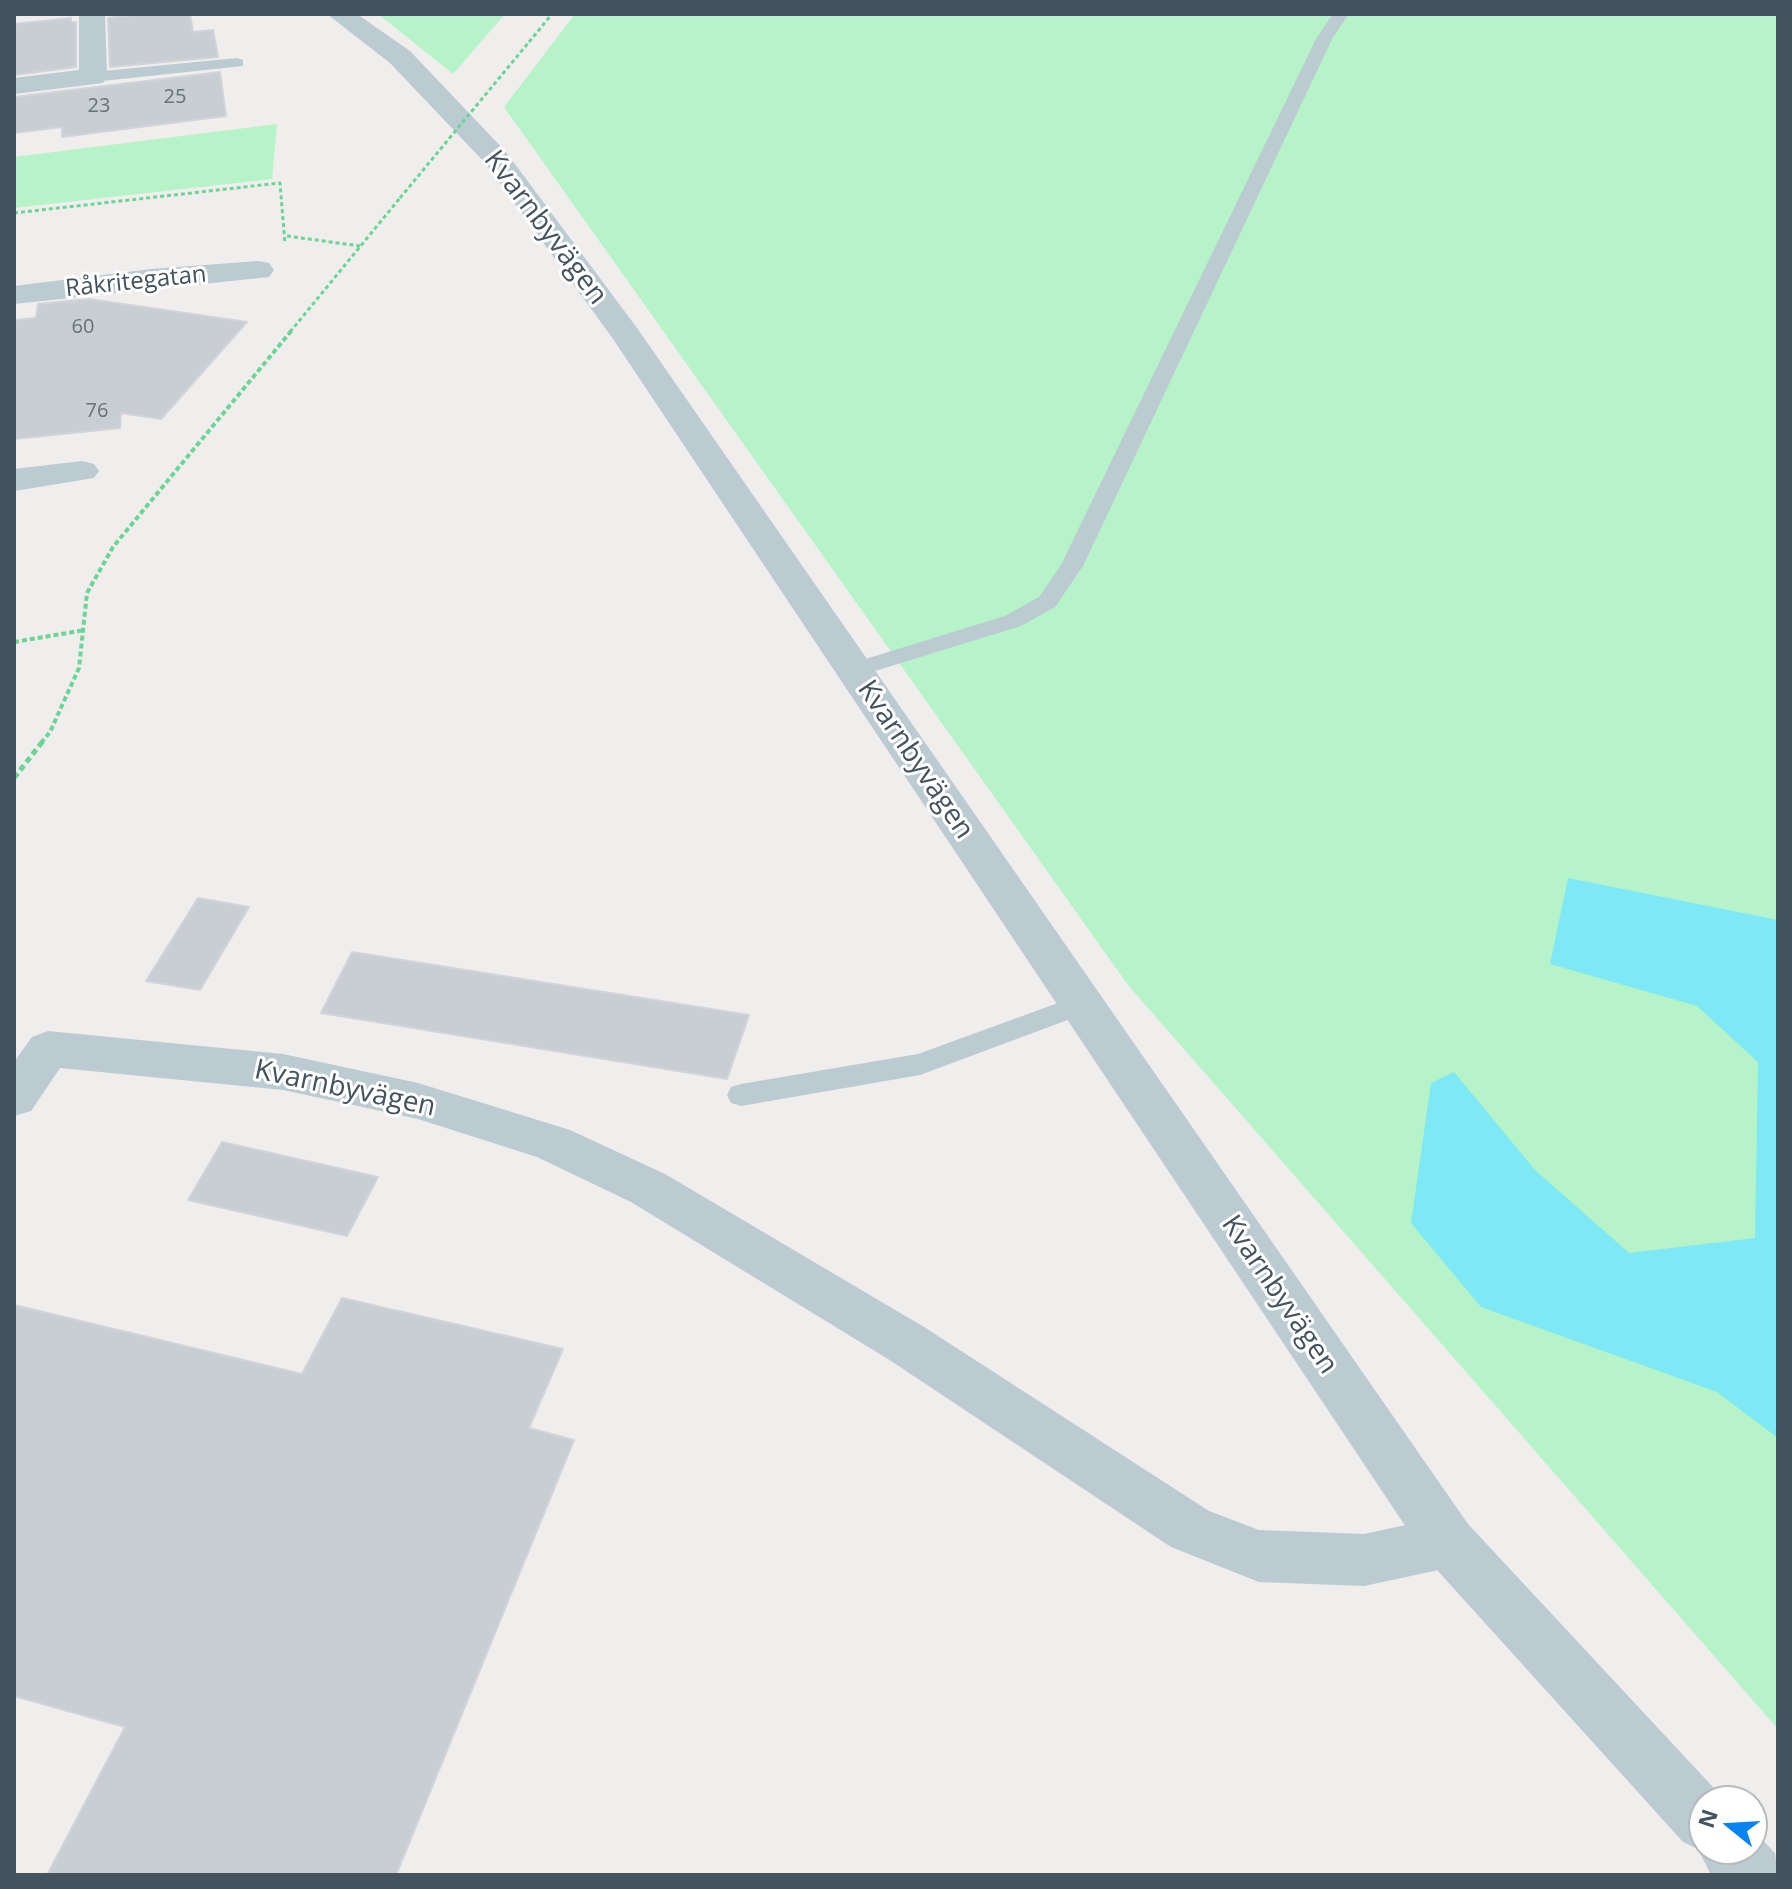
<!DOCTYPE html>
<meta charset="utf-8">
<style>
body{margin:0}
#map{position:relative;width:1792px;height:1889px;overflow:hidden;background:#f0eded;font-family:"Open Sans",sans-serif}
canvas{display:block}
.frame{position:absolute;inset:0;border:16px solid #44535d;pointer-events:none}
.north{position:absolute;left:1688px;top:1785px;width:80px;height:80px;box-sizing:border-box;background:#fff;border:2px solid #b4babe;border-radius:50%;rotate:288deg;font-size:22px;font-weight:700;line-height:32px;text-align:center;color:#44535d}
.north::after{content:'';display:block;margin:auto;width:28px;height:36px;background:#0784f1;clip-path:polygon(50% 0,100% 100%,50% 72%,0 100%)}
</style>
<div id="map">
<canvas width="1792" height="1889"></canvas>
<div class="frame"></div>
<div class="north">N</div>
</div>
<script>
const ctx = document.querySelector('canvas').getContext('2d');
ctx.lineJoin = 'round';
function fillPath(path, color) {
  ctx.fillStyle = color;
  ctx.fill(path, 'evenodd');
}
function toPath(rows) {
  const path = new Path2D();
  for (const r of rows) {
    path.moveTo(r[0], r[1]);
    for (let i = 2; i < r.length; i += 2) path.lineTo(r[i], r[i + 1]);
  }
  return path;
}
function trace(path, color, width, dash) {
  ctx.strokeStyle = color;
  ctx.lineWidth = width;
  ctx.lineCap = dash ? 'butt' : 'round';
  ctx.setLineDash(dash || []);
  ctx.stroke(path);
}
function drawText(font, color, halo, rows, align = 'center') {
  ctx.font = font + ' "Open Sans",sans-serif';
  ctx.lineWidth = 6;
  ctx.setLineDash([]);
  ctx.textBaseline = 'middle';
  ctx.strokeStyle = halo;
  ctx.fillStyle = color;
  for (const [text, x, y, turn = 0] of rows) {
    ctx.save();
    ctx.translate(x, y);
    ctx.rotate((+turn || 0) * Math.PI / 180);
    ctx.textAlign = isNaN(turn) ? turn : align;
    if (halo) ctx.strokeText(text, 0, 0);
    ctx.fillText(text, 0, 0);
    ctx.restore();
  }
}
const green = toPath([
 [378,14,505,14,453,74],
 [575,14,1778,14,1778,1729,1128,985,504,107],
 [277,124,272,179,14,208,14,157]
]);
const water = toPath([
 [1568,878,1778,920,1778,1438,1717,1392,1481,1307,1411,1223,1431,1083,1454,1072,1535,1170,1629,1253,1755,1238,1758,1062,1697,1006,1550,964]
]);
const building = toPath([
 [144,14,190,14,193,32,213,30,218,57,110,67,108,18,144,14],
 [71,18,71,22,76,22,76,67,14,75,14,24,71,18],
 [220,72,226,116,62,137,62,127,14,133,14,97,220,72],
 [89,299,247,322,161,419,121,413,120,428,14,439,14,320,36,318,38,304,89,299],
 [198,898,249,907,200,990,146,981,198,898],
 [352,952,749,1015,727,1079,321,1013,352,952],
 [222,1142,378,1177,347,1236,188,1200,222,1142],
 [342,1298,563,1349,529,1428,574,1440,396,1875,47,1875,125,1727,14,1696,14,1305,302,1374,342,1298]
]);
const pathFar2 = toPath([
 [529,42,552,14],
 [14,213,280,183,285,244],
 [287,236,360,246],
 [290,332,400,198]
]);
const pathFar1 = toPath([
 [14,642,85,630],
 [41,743,50,732,79,668,87,593,113,547,292,330]
]);
const path = toPath([
 [14,778,43,741]
]);
const service = toPath([
 [1333,14,1349,14,1333,37,1083,566,1055,607,1021,626,862,675,846,675,843,670,846,665,1005,616,1039,597,1061,565,1317,37,1333,14],
 [237,58,243,60,243,66,93,82,85,77,93,72,237,58],
 [1080,995,1089,998,1093,1005,1089,1012,920,1075,741,1106,731,1103,727,1095,731,1087,741,1084,918,1054,1080,995]
]);
const minor = toPath([
 [79,14,105,14,107,77,103,83,14,94,14,78,79,70,79,14],
 [258,261,269,263,274,270,269,277,14,304,14,286,151,269,258,261],
 [82,461,94,464,99,471,94,478,14,491,14,469,82,461],
 [48,1031,283,1054,418,1083,570,1130,665,1174,924,1327,1209,1511,1259,1530,1364,1534,1448,1516,1468,1524,1476,1542,1468,1560,1448,1568,1364,1586,1259,1582,1171,1547,888,1359,631,1202,537,1157,418,1119,283,1090,60,1068,31,1111,14,1116,14,1062,32,1037,48,1031]
]);
const tertiary = toPath([
 [327,14,357,14,410,51,506,152,637,328,1468,1524,1725,1800,1704,1801,1704,1849,1752,1849,1752,1829,1775,1853,1778,1875,1711,1875,1698,1849,1683,1842,1428,1560,613,339,486,164,390,63,327,14]
]);
const pathBridge = toPath([
 [400,198,529,42]
]);
const farNumbernames = [
 ["25",175,97],
 ["23",99,106],
 ["60",83,327],
 ["76",97,411]
];
const farStreetnames = [
 ["Råkritegatan",136,282,-6]
];
const streetNames = [
 ["Kvarnbyvägen",545,228,53],
 ["Kvarnbyvägen",915,760,56],
 ["Kvarnbyvägen",345,1089,12],
 ["Kvarnbyvägen",1279,1295,56]
];
fillPath(green, '#b6f3c8');
fillPath(water, '#7fe8f5');
fillPath(building, '#c9ced3');
trace(building, '#d1d4da', 2);
trace(pathFar2, '#6bd496', 3, [4, 3]);
trace(pathFar1, '#6bd496', 4, [5, 3]);
trace(path, '#6bd496', 5, [6, 4]);
fillPath(service, '#bccad1');
fillPath(minor, '#bccad1');
fillPath(tertiary, '#bccad1');
trace(pathBridge, '#6bd496', 3, [4, 3]);
drawText('20px', '#65727a', null, farNumbernames);
drawText('24px', '#44535d', '#fff', farStreetnames);
drawText('28px', '#44535d', '#fff', streetNames);
</script>
